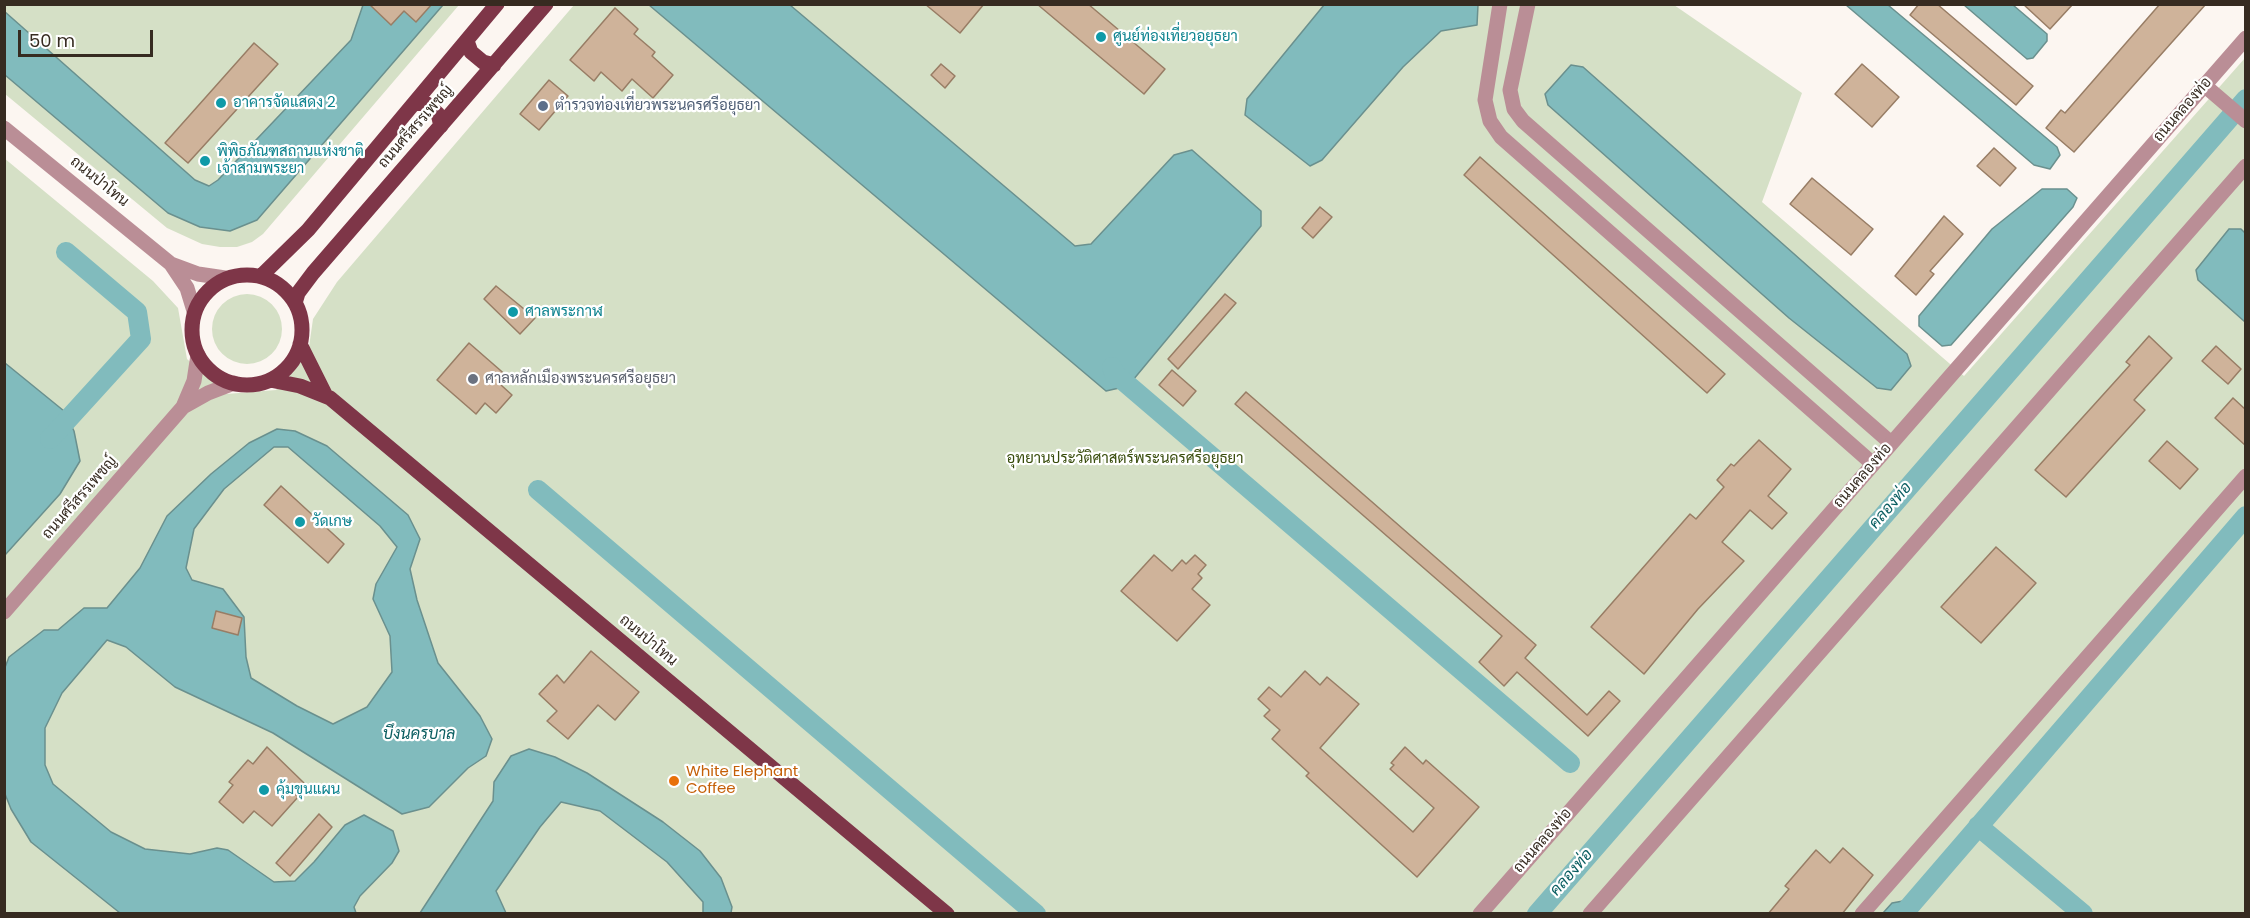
<!DOCTYPE html>
<meta charset="utf-8">
<style>
body{margin:0}
#map{position:relative;width:2250px;height:918px;overflow:hidden;background:#fcf6f1;font-family:Poppins,sans-serif}
canvas{display:block}
.frame{position:absolute;inset:0;border:6px solid #362b21;pointer-events:none}
.scale{position:absolute;left:18px;top:30px;width:135px;height:27px;box-sizing:border-box;border:3px solid #362b21;border-top:0;padding-left:8px;font-size:18px;line-height:21px;white-space:nowrap;color:#362b21;-webkit-text-stroke:4px #fff;paint-order:stroke}
</style>
<div id="map">
<canvas width="2250" height="918"></canvas>
<div class="frame"></div>
<div class="scale">50 m</div>
</div>
<script>
const ctx = document.querySelector('canvas').getContext('2d');
ctx.lineJoin = 'round';
function fillPath(path, color) {
  ctx.fillStyle = color;
  ctx.fill(path, 'evenodd');
}
function toPath(rows) {
  const path = new Path2D();
  for (const r of rows) {
    if (r.length === 3) {
      path.moveTo(r[0] + r[2], r[1]);
      path.arc(r[0], r[1], r[2], 0, 2 * Math.PI);
      continue;
    }
    path.moveTo(r[0], r[1]);
    for (let i = 2; i < r.length; i += 2) path.lineTo(r[i], r[i + 1]);
  }
  return path;
}
function trace(path, color, width, dash) {
  ctx.strokeStyle = color;
  ctx.lineWidth = width;
  ctx.lineCap = dash ? 'butt' : 'round';
  ctx.setLineDash(dash || []);
  ctx.stroke(path);
}
function drawText(font, color, halo, rows, align = 'center') {
  ctx.font = font + ' Poppins,Sarabun,sans-serif';
  ctx.lineWidth = 4.5;
  ctx.setLineDash([]);
  ctx.textBaseline = 'middle';
  ctx.strokeStyle = halo;
  ctx.fillStyle = color;
  for (const [text, x, y, turn = 0] of rows) {
    ctx.save();
    ctx.translate(x, y);
    ctx.rotate((+turn || 0) * Math.PI / 180);
    ctx.textAlign = isNaN(turn) ? turn : align;
    if (halo) ctx.strokeText(text, 0, 0);
    ctx.fillText(text, 0, 0);
    ctx.restore();
  }
}
const green = toPath([
 [4,5,459,5,263,234,252,242,237,247,220,247,202,244,167,228,5,94],
 [574,5,1674,5,1802,93,1762,202,1964,376,2245,58,2245,913,5,913,4,158,153,281,178,308,187,359,226,394,276,390,308,354,313,319,337,282],
 [247,329,35]
]);
const water = toPath([
 [363,5,443,5,257,220,230,231,200,227,168,213,5,75,4,11,195,180,209,186,218,180,351,40,363,5],
 [649,5,790,5,1075,246,1091,244,1174,155,1192,150,1261,211,1261,226,1128,386,1106,391,649,5],
 [1324,5,1478,5,1477,25,1441,31,1403,67,1322,160,1310,166,1245,115,1247,99,1324,5],
 [1846,5,1888,5,2057,147,2060,155,2050,169,2034,165,1846,5],
 [1964,5,2013,5,2047,34,2047,41,2033,58,2027,59,1964,5],
 [1571,65,1583,67,1907,354,1911,366,1891,390,1877,388,1789,318,1548,105,1545,94,1571,65],
 [2042,189,2067,189,2077,198,2073,207,1951,345,1942,346,1919,326,1919,316,1992,229,2042,189],
 [2229,229,2241,229,2245,233,2245,322,2198,280,2196,270,2229,229],
 [5,363,64,411,74,431,80,461,60,494,5,555,5,363],
 [277,429,295,431,327,446,408,515,420,539,410,569,417,600,438,663,480,716,492,739,486,756,468,768,429,807,402,814,273,733,175,687,126,647,107,640,62,693,45,728,45,765,53,784,111,832,145,849,190,854,217,848,228,850,274,882,295,881,314,862,345,825,364,815,393,831,399,851,392,863,360,896,354,907,356,913,120,913,31,842,11,809,5,794,4,670,9,657,44,630,58,630,84,608,107,608,140,568,167,516,211,474,249,443,277,429],
 [274,447,288,447,380,526,397,547,376,584,373,599,390,636,392,672,367,707,333,724,297,706,251,678,246,657,244,617,223,589,192,580,186,568,194,529,224,489,274,447],
 [529,749,555,757,587,773,663,822,700,851,721,878,732,907,731,913,703,913,703,902,667,862,600,811,561,802,540,827,496,891,506,913,420,913,493,801,494,782,511,756,529,749],
 [1903,901,1918,913,1883,913,1892,903,1903,901]
]);
const canal = toPath([
 [1112,367,1114,373,1570,763],
 [50,439,141,339,137,312,66,252],
 [538,490,1036,914],
 [1978,826,2083,914],
 [1537,914,2246,99],
 [1903,914,2246,516]
]);
const building = toPath([
 [369,4,432,4,416,22,404,11,391,25,369,4],
 [925,4,984,4,960,33,925,4],
 [1037,4,1088,4,1165,69,1144,94,1037,4],
 [1919,4,1937,4,2033,86,2016,105,1910,15,1919,4],
 [2023,4,2073,4,2050,29,2023,4],
 [2160,4,2206,4,2074,152,2046,128,2061,110,2065,113,2160,4],
 [615,8,638,29,634,34,655,52,652,56,673,75,653,98,632,79,622,91,601,72,594,81,570,60,615,8],
 [254,43,278,64,188,163,165,143,254,43],
 [941,64,955,76,945,88,931,75,941,64],
 [1862,64,1899,97,1872,127,1835,94,1862,64],
 [549,80,568,96,539,130,520,114,549,80],
 [1994,148,2016,168,2000,186,1977,166,1994,148],
 [1480,157,1725,374,1707,393,1464,175,1480,157],
 [1812,178,1873,229,1851,255,1790,204,1812,178],
 [1320,207,1332,217,1313,238,1302,228,1320,207],
 [1944,216,1963,234,1930,271,1934,274,1916,295,1895,276,1944,216],
 [496,286,535,318,520,334,484,299,496,286],
 [1225,294,1236,303,1178,369,1168,359,1225,294],
 [2149,336,2172,358,2134,400,2145,410,2066,497,2035,470,2130,365,2126,362,2149,336],
 [469,343,508,377,501,385,512,395,496,413,485,403,476,414,437,380,469,343],
 [2216,346,2241,369,2228,384,2202,361,2216,346],
 [1172,370,1196,391,1183,406,1159,385,1172,370],
 [1246,392,1536,645,1525,658,1587,715,1609,691,1620,701,1588,736,1517,672,1504,686,1479,662,1502,636,1235,404,1246,392],
 [2233,398,2246,410,2246,446,2215,418,2233,398],
 [1759,440,1791,469,1768,496,1787,513,1772,529,1750,510,1722,542,1744,561,1698,609,1644,674,1591,627,1690,514,1696,519,1724,487,1717,480,1731,464,1734,466,1759,440],
 [2167,441,2198,469,2180,489,2149,461,2167,441],
 [281,486,344,544,328,563,264,505,281,486],
 [1996,547,2036,583,1981,643,1941,607,1996,547],
 [1154,555,1172,571,1182,560,1186,564,1195,555,1206,565,1198,574,1202,578,1192,589,1210,605,1177,641,1121,591,1154,555],
 [216,611,242,618,238,635,212,628,216,611],
 [591,651,639,692,615,720,598,705,568,739,547,721,557,711,539,694,557,675,564,683,591,651],
 [1305,671,1320,685,1327,677,1359,704,1320,748,1413,832,1434,808,1390,769,1394,765,1391,763,1405,747,1423,764,1426,760,1479,807,1417,877,1306,776,1309,773,1272,739,1280,730,1264,716,1270,710,1258,699,1269,687,1281,697,1305,671],
 [267,747,304,783,295,794,298,797,272,826,254,811,243,823,219,802,233,785,229,782,248,760,253,764,267,747],
 [319,814,332,827,290,876,276,863,319,814],
 [1843,848,1873,875,1842,914,1768,914,1789,889,1785,886,1816,850,1830,863,1843,848]
]);
const minor = toPath([
 [1500,4,1485,100,1490,121,1501,137,1873,464],
 [1528,4,1510,90,1514,109,1523,121,1891,443],
 [2204,85,2246,121],
 [1862,914,2246,476]
]);
const tertiary = toPath([
 [4,128,171,264,187,288,194,311],
 [171,264,198,274,225,278],
 [183,407,208,393,234,383],
 [4,612,183,407,194,381,198,355],
 [1480,914,2246,38],
 [1590,914,2246,166]
]);
const primary = toPath([
 [467,41,471,52,483,62,494,65],
 [415,103,427,104,438,114,441,126],
 [247,330,55],
 [261,276,308,230,497,4],
 [295,303,298,293,313,273,546,4],
 [300,344,326,396],
 [270,380,300,386,330,398,947,914]
]);
const markers = [
 [1101,37,6,"#0f9aa8"],
 [221,103,6,"#0f9aa8"],
 [543,106,6,"#5c6f8a"],
 [205,161,6,"#0f9aa8"],
 [513,312,6,"#0f9aa8"],
 [473,379,6,"#6b7280"],
 [300,522,6,"#0f9aa8"],
 [674,781,6,"#e8710a"],
 [264,790,6,"#0f9aa8"]
];
const cultureNames = [
 ["ศูนย์ท่องเที่ยวอยุธยา",1113,37],
 ["อาคารจัดแสดง 2",233,103],
 ["พิพิธภัณฑสถานแห่งชาติ",217,152],
 ["เจ้าสามพระยา",217,169],
 ["ศาลพระกาฬ",525,312],
 ["วัดเกษ",312,522],
 ["คุ้มขุนแผน",276,790]
];
const serviceNames = [
 ["ตำรวจท่องเที่ยวพระนครศรีอยุธยา",555,106]
];
const streetNames = [
 ["ถนนคลองท่อ",2183,110,-49],
 ["ถนนศรีสรรเพชญ์",416,127,-49],
 ["ถนนป่าโทน",99,182,39],
 ["ถนนคลองท่อ",1863,476,-49],
 ["ถนนศรีสรรเพชญ์",80,498,-49],
 ["ถนนป่าโทน",648,641,40],
 ["ถนนคลองท่อ",1543,841,-49]
];
const worshipNames = [
 ["ศาลหลักเมืองพระนครศรีอยุธยา",485,379]
];
const parkNames = [
 ["อุทยานประวัติศาสตร์พระนครศรีอยุธยา",1125,459]
];
const foodNames = [
 ["White Elephant",686,772],
 ["Coffee",686,789]
];
const waterNames = [
 ["คลองท่อ",1891,506,-49],
 ["บึงนครบาล",419,735],
 ["คลองท่อ",1572,873,-49]
];
fillPath(green, '#d5e0c6');
fillPath(water, '#81bbbd');
trace(water, '#6a908e', 1.5);
trace(canal, '#81bbbd', 20);
fillPath(building, '#cfb39a');
trace(building, '#987d65', 1.5);
trace(minor, '#ba8e96', 15);
trace(tertiary, '#ba8e96', 15);
trace(primary, '#7e3648', 15);
for (const [x, y, r, color] of markers) {
  const dot = new Path2D();
  dot.arc(x, y, r, 0, 2 * Math.PI);
  ctx.fillStyle = color;
  ctx.fill(dot);
  trace(dot, '#fff', 2);
}
drawText('15px', '#0d838f', '#fff', cultureNames, 'left');
drawText('15px', '#4e5e75', '#fff', serviceNames, 'left');
drawText('15px', '#362b21', '#fff', streetNames);
drawText('15px', '#5b616d', '#fff', worshipNames, 'left');
drawText('15px', '#384c0c', '#fff', parkNames);
drawText('15px', '#c56008', '#fff', foodNames, 'left');
drawText('italic 16px', '#0a5e61', '#fff', waterNames);
</script>
